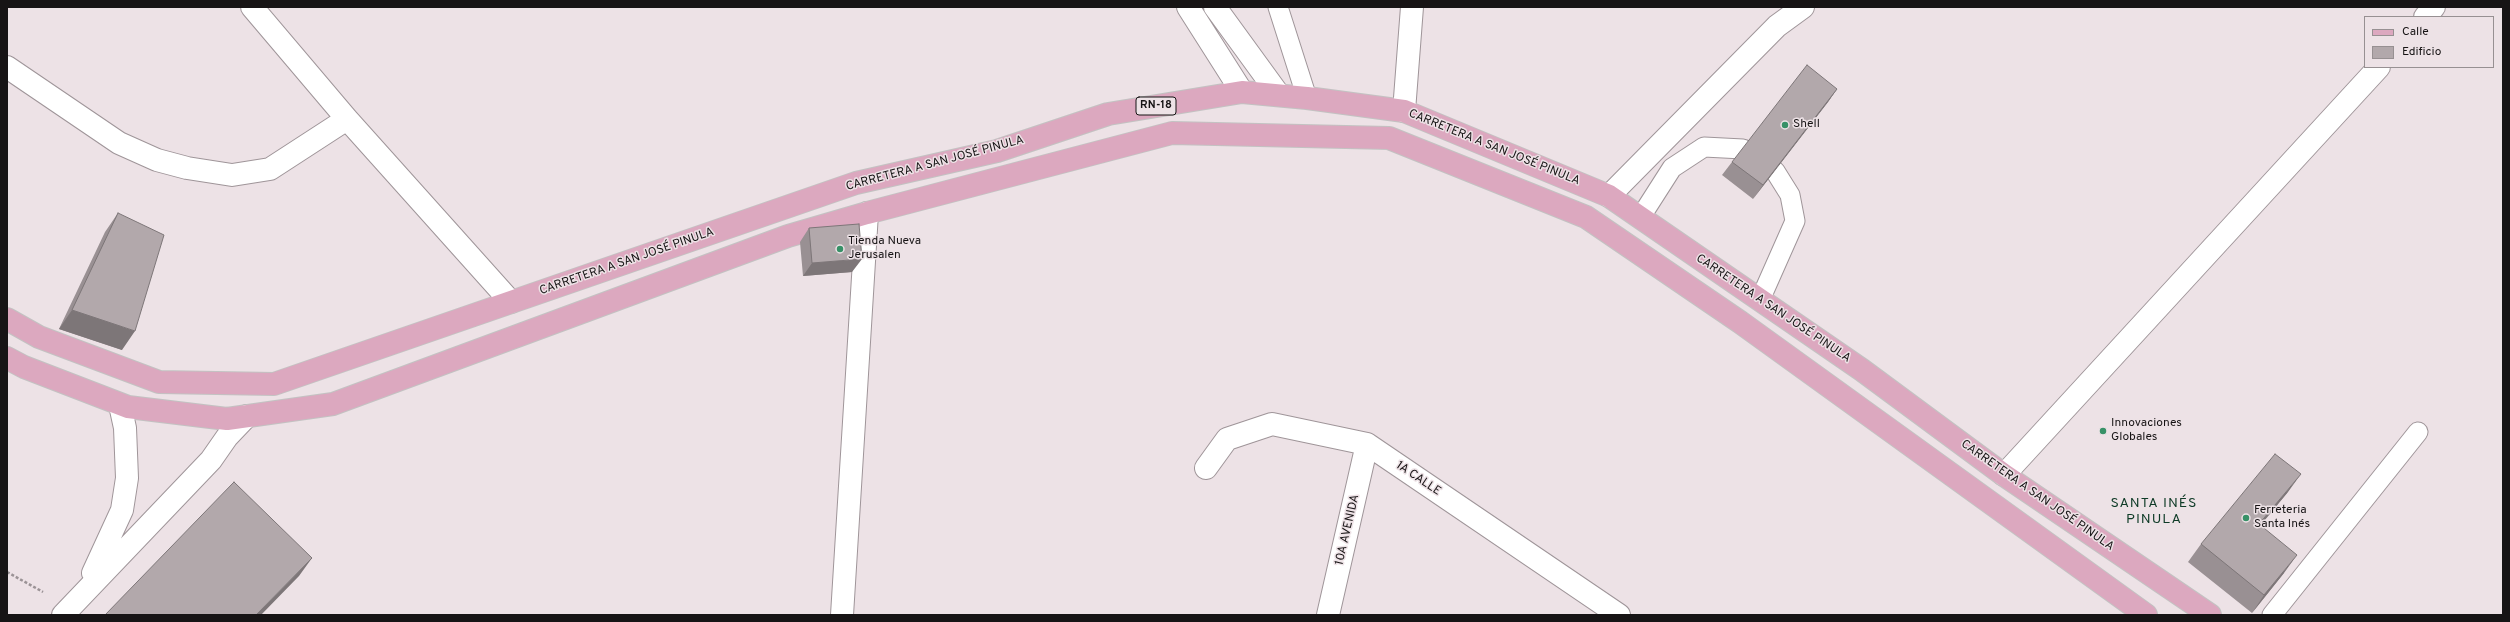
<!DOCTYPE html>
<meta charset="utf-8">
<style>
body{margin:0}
#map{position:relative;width:2510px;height:622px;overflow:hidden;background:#ede2e6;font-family:Overpass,sans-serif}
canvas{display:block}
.frame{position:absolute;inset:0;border:8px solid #171415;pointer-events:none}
.legend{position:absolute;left:2364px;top:16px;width:130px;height:52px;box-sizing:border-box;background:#ede2e6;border:1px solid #979092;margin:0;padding:5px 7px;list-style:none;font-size:12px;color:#171415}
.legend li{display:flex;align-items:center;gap:8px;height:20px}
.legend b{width:20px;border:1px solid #979092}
</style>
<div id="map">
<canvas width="2510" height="622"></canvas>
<div class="frame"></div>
<ul class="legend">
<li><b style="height:5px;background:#dca8bf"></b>Calle</li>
<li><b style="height:11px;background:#b2a8ab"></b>Edificio</li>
</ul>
</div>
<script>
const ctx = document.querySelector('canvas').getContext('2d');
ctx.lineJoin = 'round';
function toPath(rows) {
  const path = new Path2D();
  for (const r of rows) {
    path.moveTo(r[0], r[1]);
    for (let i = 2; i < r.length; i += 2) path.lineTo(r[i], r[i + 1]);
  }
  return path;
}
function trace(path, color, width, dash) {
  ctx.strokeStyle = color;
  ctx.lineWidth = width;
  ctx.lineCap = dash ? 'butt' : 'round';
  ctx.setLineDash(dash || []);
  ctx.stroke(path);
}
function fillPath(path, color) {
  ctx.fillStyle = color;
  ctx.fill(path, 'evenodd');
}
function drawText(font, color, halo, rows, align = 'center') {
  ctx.font = font + ' Overpass,sans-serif';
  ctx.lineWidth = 3;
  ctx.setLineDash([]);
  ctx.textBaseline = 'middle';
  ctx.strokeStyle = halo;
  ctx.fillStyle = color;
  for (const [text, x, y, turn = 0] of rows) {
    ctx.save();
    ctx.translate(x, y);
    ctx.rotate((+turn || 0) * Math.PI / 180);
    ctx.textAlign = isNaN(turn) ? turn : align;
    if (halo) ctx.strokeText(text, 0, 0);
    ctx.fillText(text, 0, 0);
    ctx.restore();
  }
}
const path = toPath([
 [7,572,43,592]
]);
const service = toPath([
 [1278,7,1307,98],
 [1640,218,1672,168,1704,147,1743,149],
 [1760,300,1795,221,1790,195,1775,171],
 [2272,615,2418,432]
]);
const minor = toPath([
 [252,7,347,119,511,302],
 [1188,7,1242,92],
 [1215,7,1279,95],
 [2425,17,2434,7],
 [7,67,119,143,157,160,187,168,232,175,270,169,347,119],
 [1404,111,1412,7],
 [1609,196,1777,26,1803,7],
 [1206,468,1227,439,1272,424,1367,444,1619,615],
 [2004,475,2379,67],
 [93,573,122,510,127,478,125,428,120,405],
 [63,615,211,460,227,437,247,416],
 [842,615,867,213],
 [1328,615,1367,444]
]);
const primary = toPath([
 [7,319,39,337,159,382,274,384,856,183,997,151,1108,114,1242,92,1307,98,1404,111,1609,196,1862,370,2004,475,2210,615],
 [7,358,24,367,128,407,227,419,333,404,788,236,867,213,1172,133,1389,138,1586,217,1740,322,2146,615]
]);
const wall = toPath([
 [1837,89,1828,102,1753,199,1722,175,1732,162],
 [118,213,122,350,59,329,105,232],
 [809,228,852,272,803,276,800,242],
 [2288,492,2260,525,2284,573,2252,613,2188,562,2201,544]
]);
const shadedWall = toPath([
 [1837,89,1828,102,1753,199,1763,185],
 [862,259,852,272,803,276,812,263],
 [72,310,135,331,122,350,59,329],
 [2301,474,2288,492,2246,543,2259,524],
 [2297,555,2284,573,2252,613,2264,595],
 [312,558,299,576,261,615,256,615]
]);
const building = toPath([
 [1807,65,1837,89,1763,185,1732,162,1807,65],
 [118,213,164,235,135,331,72,310,118,213],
 [859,224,862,259,812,263,809,228,859,224],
 [2275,454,2301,474,2259,524,2297,555,2264,595,2201,544,2275,454],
 [234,482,312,558,256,615,105,615,234,482]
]);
const markers = [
 [1785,125,4,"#379167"],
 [840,249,4,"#379167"],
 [2103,431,4,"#379167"],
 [2246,518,4,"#379167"]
];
const shields = [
 [1156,106,40]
];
const shieldNames = [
 ["RN-18",1156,106]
];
const poiNames = [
 ["Shell",1793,125],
 ["Tienda Nueva",848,242],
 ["Jerusalen",848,256],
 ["Innovaciones",2111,424],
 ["Globales",2111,438],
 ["Ferreteria",2254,511],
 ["Santa Inés",2254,525]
];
const streetNames = [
 ["CARRETERA A SAN JOSÉ PINULA",1494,148,22],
 ["CARRETERA A SAN JOSÉ PINULA",935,164,-15],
 ["CARRETERA A SAN JOSÉ PINULA",627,262,-19],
 ["CARRETERA A SAN JOSÉ PINULA",1773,309,34],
 ["1A CALLE",1418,479,34],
 ["CARRETERA A SAN JOSÉ PINULA",2037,496,35],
 ["10A AVENIDA",1348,530,-77]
];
const quarterNames = [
 ["SANTA INÉS",2154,504],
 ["PINULA",2154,520]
];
trace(service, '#9f9599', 21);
trace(minor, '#9f9599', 24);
trace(primary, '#c3c2c2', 24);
trace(path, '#9b9396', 2.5, [3, 2]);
trace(service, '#fff', 19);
trace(minor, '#fff', 22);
trace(primary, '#dca8bf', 22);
fillPath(wall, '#999093');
fillPath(shadedWall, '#7d7678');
fillPath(building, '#b2a8ab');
trace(building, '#7d7678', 1);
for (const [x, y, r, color] of markers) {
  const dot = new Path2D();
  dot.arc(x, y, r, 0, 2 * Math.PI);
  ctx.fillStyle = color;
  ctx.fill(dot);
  trace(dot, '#ede2e6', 1.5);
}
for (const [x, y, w] of shields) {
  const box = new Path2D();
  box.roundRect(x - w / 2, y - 9, w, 18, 3);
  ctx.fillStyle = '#ede2e6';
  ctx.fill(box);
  trace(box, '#171415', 1);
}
drawText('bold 11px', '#171415', null, shieldNames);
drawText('12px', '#171415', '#ede2e6', poiNames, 'left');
drawText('12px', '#171415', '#ede2e6', streetNames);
ctx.letterSpacing = '1px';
drawText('14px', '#0f3b27', '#ede2e6', quarterNames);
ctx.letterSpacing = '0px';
</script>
